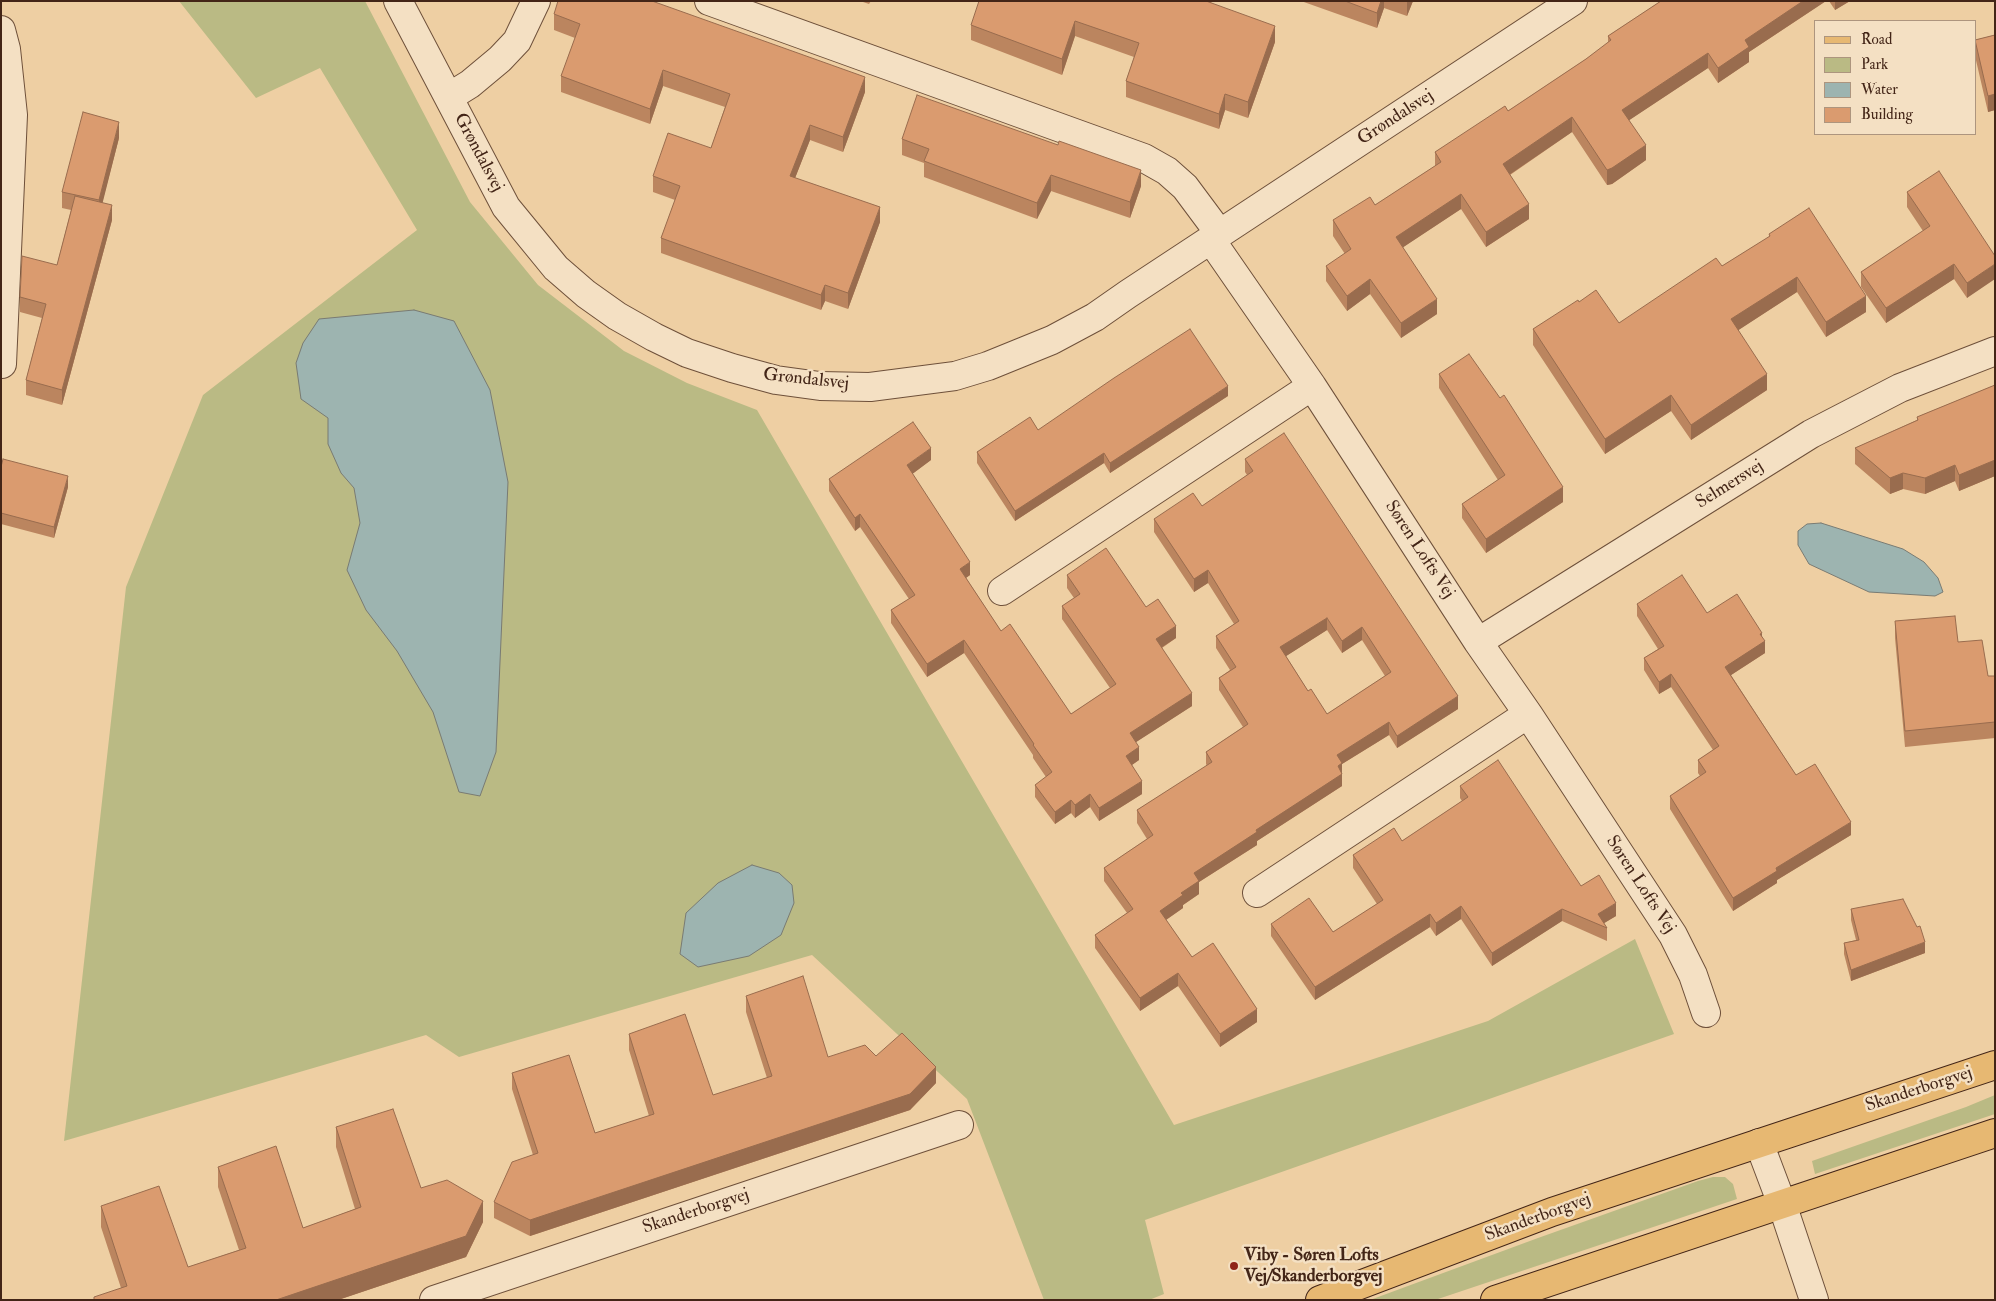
<!DOCTYPE html>
<meta charset="utf-8">
<style>
body{margin:0}
#map{position:relative;width:1996px;height:1301px;overflow:hidden;background:#eecfa3;font-family:"IM FELL Double Pica",serif}
canvas{display:block}
.frame{position:absolute;inset:0;border:2px solid #432517;pointer-events:none}
.legend{position:absolute;left:1814px;top:20px;width:162px;height:115px;box-sizing:border-box;background:#f4e0c3;border:1px solid #ad957e;margin:0;padding:6px 9px;list-style:none;font-size:15px;color:#432517}
.legend li{display:flex;align-items:center;gap:10px;height:25px}
.legend b{width:25px;border:1px solid #ad957e}
</style>
<div id="map">
<canvas width="1996" height="1301"></canvas>
<div class="frame"></div>
<ul class="legend">
<li><b style="height:6px;background:#e7b872"></b>Road</li>
<li><b style="height:14px;background:#baba84"></b>Park</li>
<li><b style="height:14px;background:#9db4b0"></b>Water</li>
<li><b style="height:14px;background:#da9b6f"></b>Building</li>
</ul>
</div>
<script>
const ctx = document.querySelector('canvas').getContext('2d');
ctx.lineJoin = 'round';
function fillPath(path, color) {
  ctx.fillStyle = color;
  ctx.fill(path, 'evenodd');
}
function toPath(rows) {
  const path = new Path2D();
  for (const r of rows) {
    path.moveTo(r[0], r[1]);
    for (let i = 2; i < r.length; i += 2) path.lineTo(r[i], r[i + 1]);
  }
  return path;
}
function trace(path, color, width, dash) {
  ctx.strokeStyle = color;
  ctx.lineWidth = width;
  ctx.lineCap = dash ? 'butt' : 'round';
  ctx.setLineDash(dash || []);
  ctx.stroke(path);
}
function drawText(font, color, halo, rows, align = 'center') {
  ctx.font = font + ' "IM FELL Double Pica",serif';
  ctx.lineWidth = 5;
  ctx.setLineDash([]);
  ctx.textBaseline = 'middle';
  ctx.strokeStyle = halo;
  ctx.fillStyle = color;
  for (const [text, x, y, turn = 0] of rows) {
    ctx.save();
    ctx.translate(x, y);
    ctx.rotate((+turn || 0) * Math.PI / 180);
    ctx.textAlign = isNaN(turn) ? turn : align;
    if (halo) ctx.strokeText(text, 0, 0);
    ctx.fillText(text, 0, 0);
    ctx.restore();
  }
}
const green = toPath([
 [179,1,365,1,470,202,538,285,624,351,687,383,757,410,1174,1125,1488,1021,1635,939,1674,1034,1145,1220,1164,1294,1149,1300,1044,1300,967,1099,812,955,459,1057,426,1035,64,1141,126,587,203,395,417,230,320,68,256,98],
 [1995,1095,1995,1114,1815,1174,1812,1161,1966,1107],
 [1713,1177,1725,1177,1733,1184,1737,1199,1435,1300,1370,1300,1538,1238,1698,1181]
]);
const water = toPath([
 [414,310,454,321,490,390,508,482,496,752,480,796,459,792,433,712,397,651,366,610,347,570,360,523,354,488,341,473,328,444,328,418,301,399,296,363,303,343,319,319,414,310],
 [1821,523,1903,549,1924,562,1938,578,1943,592,1935,596,1869,592,1809,564,1798,545,1798,531,1807,524,1821,523],
 [752,865,779,873,792,885,794,903,781,935,749,956,698,967,680,954,686,913,718,883,752,865]
]);
const minor = toPath([
 [398,1,506,207,556,268,586,294,617,316,654,337,687,353,732,368,776,380,820,386,870,387,955,376,988,366,1052,340,1095,317,1128,294,1573,1],
 [709,1,1144,158,1167,171,1185,187,1220,234],
 [1,30,6,49,13,115,2,364],
 [449,97,470,84,500,59,517,41,536,1],
 [1211,240,1312,386,1478,642,1528,714,1673,935,1693,975,1706,1013],
 [1002,591,1312,386],
 [1478,642,1811,434,1900,388,1995,351],
 [1257,893,1528,714],
 [1759,1143,1782,1204,1814,1300],
 [434,1300,959,1125]
]);
const major = toPath([
 [1320,1300,1552,1212,1995,1065],
 [1495,1300,1995,1133]
]);
const wall = toPath([
 [860,1,871,1,869,4],
 [1212,1,1211,3,1275,42,1248,118,1225,110,1219,129,1126,97,1126,81,1134,57,1075,36,1062,75,971,40,971,25],
 [1301,1,1413,1,1407,16,1384,8,1377,28],
 [1661,1,1826,1,1749,52,1749,62,1718,83,1708,68,1629,120,1646,160,1612,184,1607,185,1572,132,1510,175,1529,219,1486,247,1461,209,1403,247,1437,314,1401,338,1370,294,1347,311,1326,281,1326,266,1345,254,1333,236,1333,220,1375,205,1435,166,1435,152,1508,111,1586,59,1608,43,1608,36],
 [1829,1,1850,1,1835,10],
 [554,14,865,92,843,152,810,140,795,178,880,222,848,309,825,301,821,310,661,253,661,238,675,200,653,192,653,176,711,148,725,107,663,86,650,124,561,92,561,76,575,38,554,30],
 [1995,35,1995,110,1988,112,1975,56,1975,40],
 [119,138,102,203,112,220,62,405,26,395,26,380,42,318,20,312,20,297,57,265,71,210,62,208,62,192],
 [902,139,1141,186,1130,218,1051,191,1037,219,924,177,924,163,902,155],
 [1907,192,1995,256,1967,298,1954,279,1886,323,1861,287,1861,272,1923,231,1907,207],
 [1769,234,1866,312,1826,337,1797,292,1738,330,1767,390,1691,440,1671,411,1605,454,1533,345,1533,329,1579,302,1619,323,1722,266,1769,237],
 [1439,374,1500,398,1563,502,1486,553,1462,518,1462,504,1498,480,1439,388],
 [1995,385,1995,476,1959,491,1955,481,1925,494,1903,489,1890,494,1855,464,1855,448,1917,420,1917,417],
 [1228,396,1110,473,1104,463,1015,521,977,463,977,452,1038,430],
 [1245,459,1458,709,1397,748,1389,735,1342,764,1342,786,1257,841,1257,845,1199,882,1199,894,1183,905,1183,908,1166,920,1192,957,1257,1022,1220,1047,1178,986,1140,1011,1095,948,1095,935,1127,913,1104,881,1104,868,1147,839,1137,823,1137,810,1207,766,1206,764,1206,752,1243,727,1219,690,1219,678,1230,670,1216,648,1216,636,1234,624,1208,583,1194,592,1154,532,1154,519,1202,506,1247,475,1245,472],
 [1327,630,1342,653,1362,640,1385,676,1327,714,1308,691,1286,656],
 [931,460,912,474,970,575,966,578,1001,631,1071,714,1110,688,1062,619,1062,606,1074,598,1067,588,1067,575,1146,607,1176,638,1162,648,1192,706,1136,742,1139,760,1132,765,1142,794,1099,821,1090,807,1075,818,1071,813,1055,824,1035,797,1035,785,1046,777,1033,758,1033,755,964,653,927,677,891,623,891,610,909,599,860,527,855,531,829,491,829,479],
 [1,467,68,487,54,538,1,524],
 [1637,604,1707,613,1762,637,1765,653,1731,675,1796,775,1851,835,1777,880,1777,883,1733,911,1670,809,1670,796,1700,776,1698,773,1698,760,1713,750,1671,687,1659,694,1644,670,1644,658,1658,649,1637,616],
 [1895,621,1958,642,1988,676,1995,676,1995,738,1905,747,1895,638],
 [1460,786,1616,916,1604,923,1607,928,1607,941,1562,921,1492,966,1461,919,1436,936,1430,927,1315,1000,1271,936,1271,924,1333,932,1377,904,1353,868,1353,855,1402,841,1462,801,1460,798],
 [1851,909,1925,953,1851,981,1844,954,1844,943,1856,940,1851,920],
 [746,996,828,1057,876,1056,936,1083,910,1110,530,1236,494,1218,494,1202,533,1155,512,1089,512,1073,595,1133,649,1116,629,1050,629,1034,713,1095,767,1078,746,1012],
 [336,1127,421,1188,483,1222,466,1257,338,1300,94,1300,121,1288,101,1227,101,1206,188,1267,239,1250,218,1187,218,1167,303,1228,355,1209,336,1147]
]);
const shadedWall = toPath([
 [1381,1,1384,1,1384,8,1377,28,1377,13],
 [1407,1,1413,1,1407,16],
 [1803,1,1826,1,1749,52,1749,62,1718,83,1718,68,1745,40],
 [1835,1,1850,1,1835,10],
 [1075,21,1075,36,1062,75,1062,59],
 [1275,26,1275,42,1248,118,1248,102],
 [1708,53,1708,68,1622,125,1622,110],
 [663,70,663,86,650,124,650,109],
 [865,77,865,92,843,152,843,137],
 [1225,94,1225,110,1219,129,1219,114],
 [1995,94,1995,110,1988,112,1988,96],
 [1572,117,1572,132,1503,179,1503,164],
 [119,122,119,138,99,217,99,200],
 [810,125,810,140,790,191,790,176],
 [1646,145,1646,160,1612,184,1607,185,1607,170],
 [1141,170,1141,186,1130,218,1130,202],
 [1051,175,1051,191,1037,219,1037,203],
 [1461,194,1461,209,1396,252,1396,237],
 [1529,204,1529,219,1486,247,1486,232],
 [112,205,112,220,62,405,62,390],
 [880,207,880,222,848,309,848,293],
 [1954,264,1954,279,1886,323,1886,308],
 [1995,264,1995,279,1967,298,1967,283],
 [1797,277,1797,292,1731,335,1731,319],
 [1370,279,1370,294,1347,311,1347,296],
 [825,285,825,301,821,310,821,295],
 [1866,296,1866,312,1826,337,1826,322],
 [1437,299,1437,314,1401,338,1401,323],
 [1767,374,1767,390,1691,440,1691,425],
 [1228,386,1228,396,1110,473,1110,463],
 [1671,395,1671,411,1605,454,1605,439],
 [931,448,931,460,907,478,907,465],
 [1104,453,1104,463,1015,521,1015,511],
 [1995,460,1995,476,1959,491,1959,475],
 [1955,465,1955,481,1925,494,1925,478],
 [1903,473,1903,489,1890,494,1890,478],
 [68,476,68,487,54,538,54,527],
 [1563,487,1563,502,1486,553,1486,539],
 [860,514,860,527,855,531,855,518],
 [970,562,970,575,960,582,960,569],
 [1208,570,1208,583,1194,592,1194,579],
 [1327,618,1327,630,1280,660,1280,647],
 [1176,626,1176,638,1156,651,1156,639],
 [1362,627,1362,640,1342,653,1342,641],
 [1762,633,1762,642,1765,641,1765,653,1725,679,1725,667,1760,634],
 [964,640,964,653,927,677,927,664],
 [1671,674,1671,687,1659,694,1659,682],
 [1192,693,1192,706,1130,746,1130,733],
 [1458,696,1458,709,1397,748,1397,736],
 [1389,722,1389,735,1342,764,1342,786,1257,841,1257,845,1199,882,1199,894,1183,905,1183,908,1160,924,1160,911,1181,893,1194,873,1256,830,1337,755],
 [1139,747,1139,760,1126,769,1126,756],
 [1142,781,1142,794,1099,821,1099,808],
 [1090,794,1090,807,1075,818,1075,805],
 [1071,800,1071,813,1055,824,1055,812],
 [1851,822,1851,835,1777,880,1777,883,1733,911,1733,898,1776,868],
 [1616,903,1616,916,1601,925,1598,914],
 [1461,906,1461,919,1436,936,1436,923],
 [1562,909,1562,921,1492,966,1492,953],
 [1430,914,1430,927,1315,1000,1315,987],
 [1925,942,1925,953,1851,981,1851,970],
 [1178,973,1178,986,1140,1011,1140,998],
 [1257,1009,1257,1022,1220,1047,1220,1034],
 [936,1067,936,1083,910,1110,530,1236,530,1220],
 [483,1201,483,1222,466,1257,338,1300,276,1300]
]);
const building = toPath([
 [558,1,652,1,865,77,843,137,810,125,790,176,880,207,848,293,825,285,821,295,661,238,680,186,653,176,668,133,711,148,730,94,663,70,650,109,561,76,580,24,554,14,558,1],
 [979,1,1206,1,1275,26,1248,102,1225,94,1219,114,1126,81,1139,43,1075,21,1062,59,971,25,979,1],
 [1345,1,1381,1,1377,13,1345,1],
 [1661,1,1803,1,1745,40,1749,47,1718,68,1708,53,1622,110,1646,145,1612,168,1607,170,1572,117,1503,164,1529,204,1486,232,1461,194,1396,237,1437,299,1401,323,1370,279,1347,296,1326,266,1351,249,1333,220,1370,197,1375,205,1441,162,1435,152,1505,106,1508,111,1586,59,1611,40,1608,36,1661,1],
 [1995,35,1995,94,1988,96,1975,40,1995,35],
 [917,95,1058,145,1059,141,1141,170,1130,202,1051,175,1037,203,924,161,929,149,902,139,917,95],
 [83,112,119,122,99,200,62,192,83,112],
 [1939,171,1995,256,1995,264,1967,283,1954,264,1886,308,1861,272,1930,226,1907,192,1939,171],
 [75,196,112,205,62,390,26,380,46,304,20,297,22,256,57,265,75,196],
 [1809,208,1866,296,1826,322,1797,277,1731,319,1767,374,1691,425,1671,395,1605,439,1533,329,1578,300,1579,302,1596,290,1619,323,1716,258,1722,266,1770,236,1769,234,1809,208],
 [1190,329,1228,386,1110,463,1104,453,1015,511,977,452,1030,417,1038,430,1114,378,1190,329],
 [1469,354,1500,398,1504,395,1563,487,1486,539,1462,504,1505,475,1439,374,1469,354],
 [1995,385,1995,460,1959,475,1955,465,1925,478,1903,473,1890,478,1855,448,1918,420,1917,417,1995,385],
 [913,422,931,448,907,465,970,562,960,569,1001,631,1010,624,1071,714,1116,684,1062,606,1080,594,1067,575,1106,548,1146,607,1158,599,1176,626,1156,639,1192,693,1130,733,1139,747,1126,756,1142,781,1099,808,1090,794,1075,805,1071,800,1055,812,1035,785,1052,772,1033,745,1034,744,964,640,927,664,891,610,915,595,860,514,855,518,829,479,913,422],
 [1284,433,1458,696,1397,736,1389,722,1337,755,1342,763,1338,766,1342,774,1256,830,1257,832,1194,873,1199,881,1181,893,1183,895,1160,911,1192,957,1213,943,1257,1009,1220,1034,1178,973,1140,998,1095,935,1133,909,1104,868,1153,835,1137,810,1212,762,1206,752,1248,724,1219,678,1236,667,1216,636,1239,621,1208,570,1194,579,1154,519,1193,493,1202,506,1253,471,1245,459,1284,433],
 [1327,618,1342,641,1362,627,1391,672,1327,714,1311,689,1308,691,1280,647,1327,618],
 [3,459,68,476,54,527,1,513,1,467,3,459],
 [1682,575,1707,613,1737,594,1762,633,1760,634,1765,641,1725,667,1796,775,1815,764,1851,822,1776,868,1777,871,1733,898,1670,796,1706,772,1698,760,1719,746,1671,674,1659,682,1644,658,1664,646,1637,604,1682,575],
 [1955,616,1958,642,1982,640,1988,676,1995,676,1995,722,1905,731,1895,621,1955,616],
 [1498,760,1581,886,1599,875,1616,903,1598,914,1607,928,1562,909,1492,953,1461,906,1436,923,1430,914,1315,987,1271,924,1309,898,1333,932,1383,900,1353,855,1394,828,1402,841,1468,797,1460,786,1498,760],
 [1903,899,1917,927,1920,926,1925,942,1851,970,1844,943,1859,940,1851,909,1903,899],
 [803,976,828,1057,865,1045,876,1056,902,1033,936,1067,910,1094,530,1220,494,1202,512,1162,538,1153,512,1073,569,1055,595,1133,654,1114,629,1034,685,1014,713,1095,772,1076,746,996,803,976],
 [393,1109,421,1188,447,1180,483,1201,466,1236,276,1300,94,1300,94,1297,127,1286,101,1206,159,1186,188,1267,246,1248,218,1167,276,1146,303,1228,361,1207,336,1127,393,1109]
]);
const markers = [
 [1234,1266,5,"#8f2418"]
];
const streetNames = [
 ["Grøndalsvej",1396,118,-33],
 ["Grøndalsvej",478,153,62],
 ["Grøndalsvej",806,380,6],
 ["Selmersvej",1730,485,-32],
 ["Søren Lofts Vej",1419,550,57],
 ["Søren Lofts Vej",1640,885,57],
 ["Skanderborgvej",1919,1090,-18],
 ["Skanderborgvej",696,1212,-18],
 ["Skanderborgvej",1538,1218,-20]
];
const poiNames = [
 ["Viby - Søren Lofts",1244,1256],
 ["Vej/Skanderborgvej",1244,1277]
];
fillPath(green, '#baba84');
fillPath(water, '#9db4b0');
trace(water, '#797b73', 1);
trace(minor, '#6e503a', 30);
trace(major, '#432517', 30);
trace(minor, '#f4e0c3', 28);
trace(major, '#e7b872', 28);
fillPath(wall, '#bb855f');
fillPath(shadedWall, '#996c4e');
fillPath(building, '#da9b6f');
trace(building, '#996c4e', 1);
for (const [x, y, r, color] of markers) {
  const dot = new Path2D();
  dot.arc(x, y, r, 0, 2 * Math.PI);
  ctx.fillStyle = color;
  ctx.fill(dot);
  trace(dot, '#f4e0c3', 2);
}
drawText('18px', '#432517', '#f4e0c3', streetNames);
drawText('bold 18px', '#432517', '#f4e0c3', poiNames, 'left');
</script>
